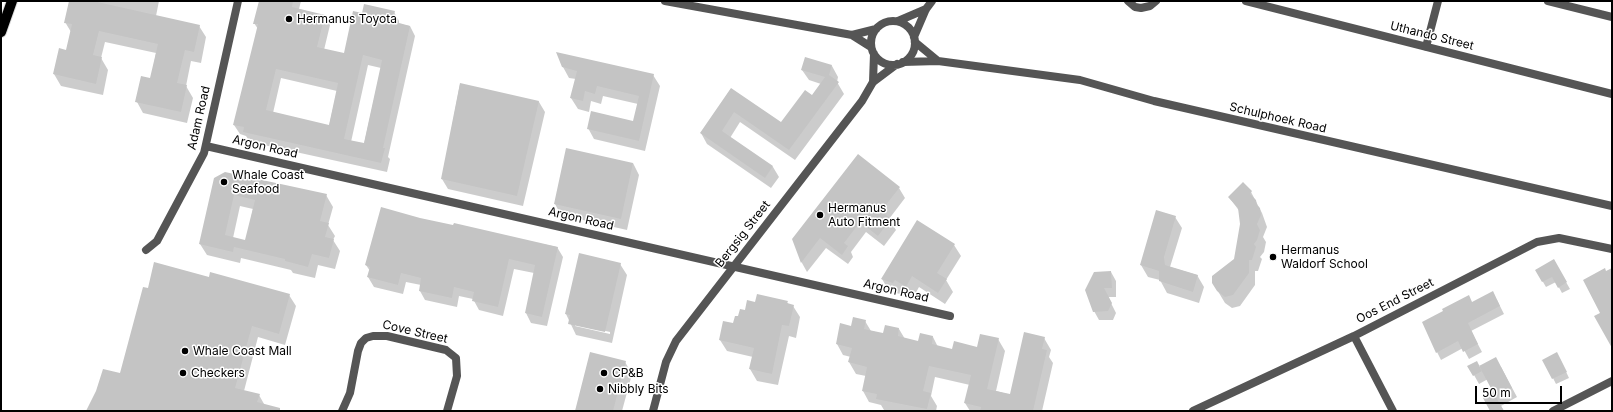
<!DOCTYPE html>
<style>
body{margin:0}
#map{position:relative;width:1613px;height:412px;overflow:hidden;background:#fff;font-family:Inter,sans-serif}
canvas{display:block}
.frame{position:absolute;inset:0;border:2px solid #000;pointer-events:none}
.scale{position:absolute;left:1475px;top:386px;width:87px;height:18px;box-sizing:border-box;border:2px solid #000;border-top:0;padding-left:5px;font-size:12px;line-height:14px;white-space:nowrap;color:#000;-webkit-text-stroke:3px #fff;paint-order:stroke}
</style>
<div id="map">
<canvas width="1613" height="412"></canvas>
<div class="frame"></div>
<div class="scale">50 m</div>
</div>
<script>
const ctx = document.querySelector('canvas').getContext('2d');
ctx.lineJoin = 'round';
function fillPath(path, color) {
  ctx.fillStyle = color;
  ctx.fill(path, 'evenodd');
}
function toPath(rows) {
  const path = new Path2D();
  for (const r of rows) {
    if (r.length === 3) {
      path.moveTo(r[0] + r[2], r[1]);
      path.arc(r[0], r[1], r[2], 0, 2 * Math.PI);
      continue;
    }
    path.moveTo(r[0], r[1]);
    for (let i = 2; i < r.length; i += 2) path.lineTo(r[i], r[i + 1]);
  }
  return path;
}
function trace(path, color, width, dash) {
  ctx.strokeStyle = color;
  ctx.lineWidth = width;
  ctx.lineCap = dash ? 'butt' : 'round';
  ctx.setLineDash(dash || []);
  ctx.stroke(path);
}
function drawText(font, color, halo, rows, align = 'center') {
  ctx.font = font + ' Inter,sans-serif';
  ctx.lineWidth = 3;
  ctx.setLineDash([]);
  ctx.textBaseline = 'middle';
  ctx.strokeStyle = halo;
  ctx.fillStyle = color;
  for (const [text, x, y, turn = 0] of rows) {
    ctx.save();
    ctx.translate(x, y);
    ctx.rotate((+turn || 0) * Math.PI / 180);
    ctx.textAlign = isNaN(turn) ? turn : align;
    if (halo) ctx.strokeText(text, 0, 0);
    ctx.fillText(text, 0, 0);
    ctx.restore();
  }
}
const shadow = toPath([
 [70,1,159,1,156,16,199,26,206,37,201,63,191,61,186,86,193,98,187,123,143,113,137,102,151,79,156,53,105,42,101,58,108,70,103,95,61,86,54,74,67,51,71,32,65,22],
 [260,1,301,1,299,9,325,16,330,25,324,50,344,54,394,12,399,21,399,24,410,26,415,36,388,157,390,159,387,172,250,142,246,136,240,134,234,125,258,29,254,23],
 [368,65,381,68,364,144,351,142],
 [281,78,337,91,329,126,273,113],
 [832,66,838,77,837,82,844,94,795,160,740,122,730,138,773,167,779,177,771,188,707,144,701,133,731,89,781,123,812,96,821,84,809,80,802,70],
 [563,67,653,75,660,86,645,151,594,139,588,128,634,122,638,104,603,96,601,104,591,101,589,112,578,109,571,98,576,79,569,78],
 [460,84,539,102,545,112,523,206,448,189,442,179],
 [633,163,639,175,627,230,561,215,555,204],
 [215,179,326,195,333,207,328,225,335,236,333,240,340,251,335,269,318,265,315,278,293,273,291,270,241,258,240,263,207,255,200,244],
 [240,206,253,209,246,241,233,238],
 [899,188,905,198,889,219,896,230,884,246,866,232,851,252,853,257,848,264,826,248,807,272,802,263,793,239],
 [1251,192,1262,213,1267,227,1263,237,1266,242,1264,252,1260,257,1262,259,1258,271,1255,271,1255,285,1240,306,1232,308,1225,303,1213,283,1235,259,1241,224,1240,212,1229,197],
 [1175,217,1182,228,1170,267,1197,275,1204,287,1199,303,1167,293,1160,280,1148,277,1141,265],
 [420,219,557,247,563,257,547,326,531,323,526,313,534,273,514,269,503,316,479,310,473,299,459,296,457,307,425,300,420,291,421,285,406,282,403,294,374,287,368,277,370,271,366,265],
 [954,245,961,256,946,280,953,292,945,304,919,287,913,298,901,290,900,294,889,291,882,279],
 [1554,261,1570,289,1562,293,1556,282,1546,287,1536,270],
 [620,264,627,275,612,343,576,335,566,314],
 [575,324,610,332,610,334,575,326],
 [1111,272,1116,281,1116,297,1108,297,1116,313,1113,320,1099,320,1094,311,1095,273],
 [210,279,289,295,296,306,285,345,258,337,244,391,259,395,268,411,87,411,121,375,148,289],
 [1497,300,1504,314,1471,331,1482,352,1469,359,1463,348,1441,360,1437,352,1472,303],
 [787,302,789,305,793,306,800,317,796,338,789,336,778,385,757,381,750,369,753,357,727,351,720,340,739,318,756,303],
 [865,321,871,331,884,334,899,329,905,339,919,342,933,337,938,347,953,350,978,348,998,339,1005,351,996,391,1011,395,1044,338,1051,350,1049,357,1053,363,1042,411,970,411,965,403,970,385,935,377,931,396,937,406,936,411,884,410,881,405,869,402,863,391,866,376,856,374,849,362,851,357,843,355,837,344,851,327],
 [1560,359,1569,378,1556,384,1553,378],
 [625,362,632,374,622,411,576,411],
 [1469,366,1501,367,1517,397,1501,406,1504,411,1491,411,1495,393,1488,379,1479,384]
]);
const building = toPath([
 [69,1,93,1,200,25,194,52,185,50,177,83,187,85,181,112,135,102,141,76,150,78,158,44,99,31,93,55,102,57,96,84,53,74,59,48,66,50,72,24,64,23],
 [259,1,293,1,292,7,325,15,317,47,344,53,353,11,362,13,364,4,395,11,392,21,410,26,383,148,385,148,381,163,243,132,244,127,233,125,258,24,253,24],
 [363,55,382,60,364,143,344,139],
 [276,69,338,83,329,125,266,110],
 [556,52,654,74,639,141,587,129,591,111,633,121,639,96,597,86,595,94,585,91,583,101,570,98,577,71,562,67],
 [805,57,832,65,829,75,839,82,789,150,734,112,722,131,773,166,765,178,700,133,731,88,781,122,805,90,812,95,825,77,801,70],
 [460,83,539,101,517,196,441,179],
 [566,148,633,163,621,219,554,204],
 [858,154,900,187,881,211,891,219,878,236,860,222,844,243,848,246,842,255,820,238,801,263,792,239],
 [225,172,327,194,320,221,329,223,325,237,334,239,329,258,312,254,308,267,285,261,285,259,234,247,233,252,199,244,214,178],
 [234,195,255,200,245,240,225,235],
 [1243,182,1252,191,1250,194,1256,200,1257,205,1260,208,1261,215,1257,224,1260,230,1257,240,1254,244,1256,247,1252,260,1249,260,1249,273,1233,295,1225,297,1217,291,1212,283,1212,276,1234,259,1240,224,1238,208,1228,197],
 [381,207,420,218,453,225,454,223,558,247,542,317,525,313,535,265,509,259,498,307,472,301,474,292,454,287,452,298,419,291,421,278,401,273,398,285,367,277,370,267,365,265],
 [1156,210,1176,216,1164,257,1165,265,1198,275,1193,292,1159,281,1159,271,1140,265],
 [917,220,955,244,937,273,947,279,938,293,912,276,906,287,895,280,893,283,881,279],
 [579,253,621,263,605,332,568,324,570,315,565,314],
 [1554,259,1567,282,1558,288,1552,277,1542,282,1535,270],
 [154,262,209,277,210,272,290,294,279,334,252,326,235,388,260,394,257,402,280,408,280,411,86,411,96,391,103,369,120,373,143,287,148,288],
 [1605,268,1606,271,1612,268,1612,348,1594,316,1600,313,1583,280],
 [1111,271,1112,288,1104,288,1112,303,1108,311,1093,312,1085,290,1094,272],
 [1493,291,1500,306,1468,323,1478,344,1463,352,1458,341,1436,353,1422,322,1443,311,1442,309,1469,295,1472,302],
 [757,294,788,301,787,303,794,305,789,326,782,325,772,374,749,369,754,348,719,340,723,321,733,323,735,316,738,316,740,309,745,310,747,300,755,302],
 [853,317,866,320,864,329,883,333,885,325,899,328,898,336,918,341,920,333,933,336,932,344,952,349,954,341,977,347,980,334,999,338,987,389,1010,394,1024,332,1045,337,1042,349,1047,350,1033,411,980,411,981,407,964,403,971,375,929,366,923,391,931,393,927,409,876,399,877,394,862,391,867,367,848,362,852,348,836,344,840,323,851,326],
 [590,352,626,361,613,411,575,411],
 [1557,352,1567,372,1552,379,1542,360],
 [1496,357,1512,388,1496,397,1504,411,1490,411,1483,398,1493,392,1479,366],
 [1477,361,1482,371,1473,376,1467,366]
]);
const minor = toPath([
 [1128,1,1135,7,1141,8,1150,6,1156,1],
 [1246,1,1612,94],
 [1548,1,1612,17],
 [915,42,938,61],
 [1426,47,1438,1],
 [903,62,938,61,1080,80,1154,101,1612,206],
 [206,146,950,316],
 [146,250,157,241,204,153,238,1],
 [1354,336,1393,411],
 [342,411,350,393,358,351,361,343,366,338,373,336,387,336,446,350,456,358,457,376,447,411],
 [1193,411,1354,336,1537,242,1559,238,1612,249],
 [1553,411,1612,381]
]);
const tertiary = toPath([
 [665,1,852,35,871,47],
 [898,21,926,9],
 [893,43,22],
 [852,35,876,29],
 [914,37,926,9,932,1],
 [873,82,874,54],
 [653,411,666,362,676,341,862,101,873,82,897,64]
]);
const primary = toPath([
 [1,32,12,1]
]);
const markers = [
 [289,19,4,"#000"],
 [224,182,4,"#000"],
 [820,215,4,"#000"],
 [1273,257,4,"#000"],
 [185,351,4,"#000"],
 [183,373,4,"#000"],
 [604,373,4,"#000"],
 [600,389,4,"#000"]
];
const poiNames = [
 ["Hermanus Toyota",297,19],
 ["Whale Coast",232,175],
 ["Seafood",232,189],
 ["Hermanus",828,208],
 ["Auto Fitment",828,222],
 ["Hermanus",1281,250],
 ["Waldorf School",1281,264],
 ["Whale Coast Mall",193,351],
 ["Checkers",191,373],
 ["CP&B",612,373],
 ["Nibbly Bits",608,389]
];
const streetNames = [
 ["Uthando Street",1432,36,14],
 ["Adam Road",199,118,-77],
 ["Schulphoek Road",1278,118,13],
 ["Argon Road",265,147,13],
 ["Argon Road",581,219,13],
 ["Bergsig Street",743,234,-52],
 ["Argon Road",896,291,13],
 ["Oos End Street",1395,301,-27],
 ["Cove Street",415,332,13]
];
fillPath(shadow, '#0003');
fillPath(building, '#c4c4c4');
trace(primary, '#dbdbdb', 12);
trace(minor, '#555', 8);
trace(tertiary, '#555', 8);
trace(primary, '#000', 10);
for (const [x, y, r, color] of markers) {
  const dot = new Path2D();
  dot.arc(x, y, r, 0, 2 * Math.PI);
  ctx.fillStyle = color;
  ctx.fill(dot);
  trace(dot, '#fff', 1.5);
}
drawText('12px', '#000', '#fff', poiNames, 'left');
drawText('12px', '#000', '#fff', streetNames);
</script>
